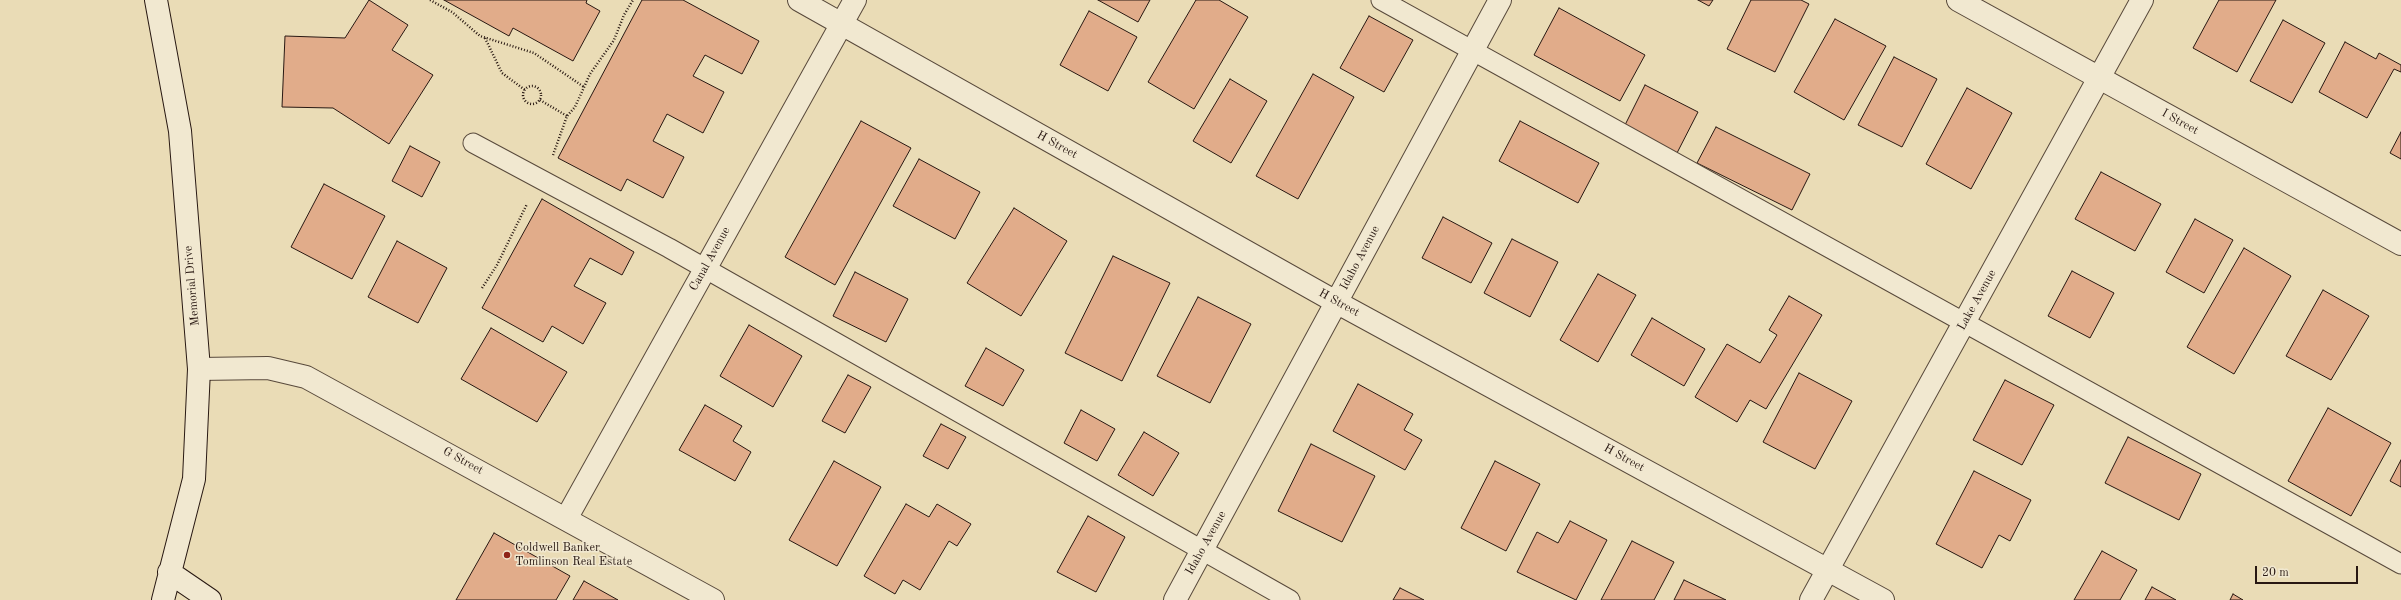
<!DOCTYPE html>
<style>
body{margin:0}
#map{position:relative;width:2401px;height:600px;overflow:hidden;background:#eadcb6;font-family:"Old Standard TT",serif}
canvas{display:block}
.scale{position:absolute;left:2255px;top:566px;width:103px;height:18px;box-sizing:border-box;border:2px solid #281812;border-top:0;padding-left:5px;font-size:12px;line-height:14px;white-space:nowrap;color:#281812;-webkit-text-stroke:3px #f1e8d0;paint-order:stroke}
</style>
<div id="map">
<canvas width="2401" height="600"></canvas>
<div class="scale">20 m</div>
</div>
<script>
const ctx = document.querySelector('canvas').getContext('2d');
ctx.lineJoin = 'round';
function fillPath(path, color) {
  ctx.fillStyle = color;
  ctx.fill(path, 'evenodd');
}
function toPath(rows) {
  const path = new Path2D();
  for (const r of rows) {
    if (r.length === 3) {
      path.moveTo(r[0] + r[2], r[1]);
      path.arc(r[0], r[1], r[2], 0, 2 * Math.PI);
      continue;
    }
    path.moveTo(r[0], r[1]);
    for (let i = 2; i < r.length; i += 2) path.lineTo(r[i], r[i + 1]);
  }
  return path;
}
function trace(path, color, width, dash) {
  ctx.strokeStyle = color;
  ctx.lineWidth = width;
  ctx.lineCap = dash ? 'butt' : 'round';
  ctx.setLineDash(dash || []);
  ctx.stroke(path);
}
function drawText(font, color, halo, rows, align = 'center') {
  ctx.font = font + ' "Old Standard TT",serif';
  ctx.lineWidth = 3;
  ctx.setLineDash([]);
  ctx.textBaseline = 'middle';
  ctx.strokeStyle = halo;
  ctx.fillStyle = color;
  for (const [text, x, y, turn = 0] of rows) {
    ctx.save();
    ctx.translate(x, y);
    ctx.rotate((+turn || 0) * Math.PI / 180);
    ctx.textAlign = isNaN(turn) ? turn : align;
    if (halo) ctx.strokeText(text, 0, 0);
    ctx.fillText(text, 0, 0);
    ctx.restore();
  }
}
const building = toPath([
 [369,0,408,25,392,50,433,75,389,144,333,108,282,107,285,36,345,38,369,0],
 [444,0,587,0,586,3,600,11,573,61,513,28,509,36,444,0],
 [642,0,683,0,759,41,742,74,705,55,693,76,724,92,703,133,667,114,653,141,684,157,663,198,627,179,621,191,558,158,642,0],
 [1098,0,1150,0,1138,22,1098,0],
 [1196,0,1219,0,1248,17,1194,109,1148,82,1196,0],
 [1698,0,1713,0,1709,6,1698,0],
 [1751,0,1801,0,1809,4,1775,72,1727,49,1751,0],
 [2219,0,2276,0,2237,72,2193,48,2219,0],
 [1559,8,1645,55,1620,101,1534,55,1559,8],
 [1089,11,1137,37,1108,91,1060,65,1089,11],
 [1369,16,1413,40,1384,92,1340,68,1369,16],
 [1835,19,1886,46,1844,120,1794,92,1835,19],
 [2283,20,2325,43,2292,103,2250,81,2283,20],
 [2345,42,2376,59,2379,53,2401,65,2401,72,2394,69,2367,118,2319,92,2345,42],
 [1894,57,1937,79,1902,147,1858,125,1894,57],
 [1313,74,1354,97,1298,199,1256,176,1313,74],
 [1230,79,1267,101,1231,163,1193,141,1230,79],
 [1645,85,1698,112,1677,153,1624,127,1645,85],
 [1967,88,2012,113,1971,189,1926,164,1967,88],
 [861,121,911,148,835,285,785,257,861,121],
 [1520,121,1599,163,1578,203,1499,161,1520,121],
 [1716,127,1810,174,1792,210,1697,163,1716,127],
 [2401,132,2401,159,2390,153,2401,132],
 [410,146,440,162,422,197,392,181,410,146],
 [919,159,980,192,955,239,893,206,919,159],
 [2101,172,2161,204,2135,251,2075,219,2101,172],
 [324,184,385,216,352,279,291,247,324,184],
 [542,199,634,252,622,275,590,258,574,286,606,303,583,344,552,326,543,342,482,308,542,199],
 [1014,208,1067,241,1021,316,967,283,1014,208],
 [1443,217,1492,243,1471,283,1422,258,1443,217],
 [2195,219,2233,240,2204,293,2166,272,2195,219],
 [1512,239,1558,262,1530,317,1484,293,1512,239],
 [397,241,447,268,418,323,368,297,397,241],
 [2244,248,2291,276,2234,374,2187,347,2244,248],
 [1113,256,1170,283,1122,381,1065,353,1113,256],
 [2072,271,2114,293,2090,338,2048,316,2072,271],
 [855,272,908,299,886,342,833,316,855,272],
 [1598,274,1636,295,1598,362,1560,340,1598,274],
 [2323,290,2369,316,2331,380,2286,356,2323,290],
 [1789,296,1822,315,1766,409,1750,400,1737,422,1695,397,1727,344,1760,363,1777,335,1769,330,1789,296],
 [1198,297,1251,324,1210,403,1157,376,1198,297],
 [1652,318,1705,349,1684,386,1631,355,1652,318],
 [749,325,802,356,773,407,720,376,749,325],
 [491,328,567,372,537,422,461,379,491,328],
 [986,348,1024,370,1003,406,965,386,986,348],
 [1799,373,1852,401,1815,469,1763,442,1799,373],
 [848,375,871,387,845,433,822,421,848,375],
 [2005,380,2054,405,2022,465,1973,440,2005,380],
 [1358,384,1413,414,1404,430,1422,440,1405,470,1333,431,1358,384],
 [705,405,742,426,733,441,751,452,735,481,679,450,705,405],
 [2328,408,2391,443,2351,516,2288,481,2328,408],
 [1081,410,1115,429,1097,461,1064,443,1081,410],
 [941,424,966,437,948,469,923,456,941,424],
 [1144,432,1179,453,1153,496,1118,475,1144,432],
 [2128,437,2201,474,2179,520,2105,483,2128,437],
 [1311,444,1375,476,1342,542,1278,511,1311,444],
 [2401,460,2401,487,2390,481,2401,460],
 [834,461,881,487,837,566,789,540,834,461],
 [1495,461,1540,484,1506,551,1461,528,1495,461],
 [1974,471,2031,500,2010,541,1999,535,1982,568,1936,544,1974,471],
 [906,504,929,517,937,504,971,524,957,546,949,541,920,590,903,580,895,594,864,576,906,504],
 [1088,516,1125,537,1096,592,1057,572,1088,516],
 [1570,521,1607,540,1576,600,1517,572,1537,532,1558,543,1570,521],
 [494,533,570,576,556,600,456,600,494,533],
 [1632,541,1674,562,1654,600,1601,600,1632,541],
 [2102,551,2137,570,2120,600,2074,600,2102,551],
 [1684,580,1726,600,1674,600,1684,580],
 [584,581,618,600,573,600,584,581],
 [2152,587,2176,600,2145,600,2152,587],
 [1400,588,1424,600,1393,600,1400,588],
 [2233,594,2243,600,2230,600,2233,594]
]);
const path = toPath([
 [430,0,452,12,480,36,534,53,584,87],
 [485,38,502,73,525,90],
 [532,95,9],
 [540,100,567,116],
 [553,155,567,116,575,107,590,74,614,40,624,15,633,0],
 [482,288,497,265,527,204]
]);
const lane = toPath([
 [1381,0,2401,564],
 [473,143,669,248,1290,600]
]);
const street = toPath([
 [799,0,1336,302,1883,600],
 [1958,0,2401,244],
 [199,369,268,368,306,377,713,600],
 [566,519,855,0],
 [1175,600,1500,0],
 [1811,600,2142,0]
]);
const secondary = toPath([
 [156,0,180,131,199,369,194,479,163,600],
 [169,572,210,600]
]);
const markers = [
 [507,555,4,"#8f2418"]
];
const streetNames = [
 ["I Street",2180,122,29],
 ["H Street",1057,145,29],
 ["Idaho Avenue",1360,258,-62],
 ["Canal Avenue",710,259,-61],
 ["Memorial Drive",192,286,-95],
 ["Lake Avenue",1977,300,-61],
 ["H Street",1339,303,29],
 ["H Street",1624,458,29],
 ["G Street",463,461,29],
 ["Idaho Avenue",1206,543,-61]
];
const poiNames = [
 ["Coldwell Banker",515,548],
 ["Tomlinson Real Estate",515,562]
];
fillPath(building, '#e1ac8a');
trace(building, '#281812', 1);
trace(lane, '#58493b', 21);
trace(street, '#58493b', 24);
trace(secondary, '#281812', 24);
trace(path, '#281812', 2.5, [1, 2]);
trace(lane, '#f1e8d0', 19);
trace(street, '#f1e8d0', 22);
trace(secondary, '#f1e8d0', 22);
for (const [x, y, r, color] of markers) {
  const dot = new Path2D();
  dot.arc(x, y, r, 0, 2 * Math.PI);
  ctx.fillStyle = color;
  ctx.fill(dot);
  trace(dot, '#f1e8d0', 1.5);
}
drawText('12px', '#281812', '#f1e8d0', streetNames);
drawText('12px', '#281812', '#f1e8d0', poiNames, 'left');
</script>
